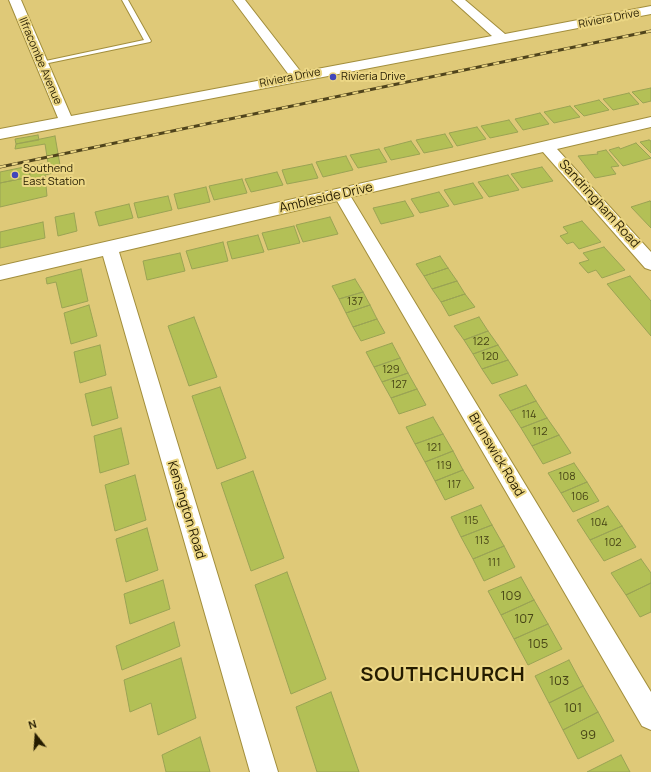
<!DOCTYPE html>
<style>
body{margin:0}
#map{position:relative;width:651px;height:772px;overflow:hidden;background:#dfc978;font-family:Manrope,sans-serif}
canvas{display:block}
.north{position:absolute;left:16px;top:716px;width:40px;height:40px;-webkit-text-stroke:3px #ecd785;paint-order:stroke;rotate:343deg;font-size:11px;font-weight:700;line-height:16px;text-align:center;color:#251c00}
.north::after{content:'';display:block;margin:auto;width:14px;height:18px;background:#251c00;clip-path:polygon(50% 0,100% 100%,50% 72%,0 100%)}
</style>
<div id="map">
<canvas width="651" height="772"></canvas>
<div class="north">N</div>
</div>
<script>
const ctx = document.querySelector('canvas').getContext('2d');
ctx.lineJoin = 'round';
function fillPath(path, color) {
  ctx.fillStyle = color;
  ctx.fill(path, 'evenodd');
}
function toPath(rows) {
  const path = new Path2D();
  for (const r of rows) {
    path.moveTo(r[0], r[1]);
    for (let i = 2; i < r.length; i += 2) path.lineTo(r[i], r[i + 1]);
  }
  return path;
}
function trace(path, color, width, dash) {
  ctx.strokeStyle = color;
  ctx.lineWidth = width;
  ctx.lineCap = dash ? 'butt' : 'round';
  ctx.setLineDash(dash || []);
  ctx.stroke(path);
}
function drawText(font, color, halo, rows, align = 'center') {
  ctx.font = font + ' Manrope,sans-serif';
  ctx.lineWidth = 4;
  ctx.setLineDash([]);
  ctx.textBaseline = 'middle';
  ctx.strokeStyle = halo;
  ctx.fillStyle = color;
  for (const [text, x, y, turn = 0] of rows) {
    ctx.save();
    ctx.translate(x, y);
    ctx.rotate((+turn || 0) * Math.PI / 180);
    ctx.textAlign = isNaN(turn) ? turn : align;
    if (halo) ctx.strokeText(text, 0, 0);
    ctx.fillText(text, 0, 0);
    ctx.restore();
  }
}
const building = toPath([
 [651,88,651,101,643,103,632,92,651,88],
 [629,93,639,104,613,110,603,99,629,93],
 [599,100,609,110,584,116,574,106,599,100],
 [570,106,580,117,554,123,544,112,570,106],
 [540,113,549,124,523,130,515,119,540,113],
 [509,120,518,132,490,138,481,126,509,120],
 [477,127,486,139,457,146,449,133,477,127],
 [445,134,453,147,424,153,416,140,445,134],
 [38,135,39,140,16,144,15,139,38,135],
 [55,136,61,171,45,175,47,196,0,207,0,183,30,177,29,166,48,163,45,144,15,149,16,144,55,136],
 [649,140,651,141,651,153,640,142,649,140],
 [411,141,420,154,391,160,384,148,411,141],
 [636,143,651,158,623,166,609,150,619,147,620,149,636,143],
 [379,149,387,162,358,168,350,155,379,149],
 [606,150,619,166,611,167,616,174,595,178,578,156,598,154,597,152,606,150],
 [346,156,353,170,323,177,316,162,346,156],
 [312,164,318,178,287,184,282,170,312,164],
 [29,166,30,177,0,183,0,172,29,166],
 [542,167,553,181,522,188,511,174,542,167],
 [277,172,283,185,251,192,245,179,277,172],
 [508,175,519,190,489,197,478,182,508,175],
 [242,179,247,193,214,200,209,186,242,179],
 [473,183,483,198,454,205,444,190,473,183],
 [206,187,210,202,178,209,174,194,206,187],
 [439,192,449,206,420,213,411,199,439,192],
 [168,196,172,210,138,218,134,203,168,196],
 [405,201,414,216,381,224,373,208,405,201],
 [650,201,651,202,651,228,631,207,650,201],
 [129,204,133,218,99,226,95,212,129,204],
 [74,213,77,231,58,236,55,217,74,213],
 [330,217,338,234,303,242,296,225,330,217],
 [582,221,601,242,579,249,573,242,567,244,560,236,568,233,563,227,582,221],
 [43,222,45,238,0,248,0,232,43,222],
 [294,226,300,243,268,250,262,233,294,226],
 [258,235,264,252,232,259,227,242,258,235],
 [223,242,228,261,192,269,186,251,223,242],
 [604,247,625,270,602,278,596,270,588,273,579,263,589,260,583,253,604,247],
 [180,253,185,271,147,280,143,261,180,253],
 [440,256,448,268,424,276,416,264,440,256],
 [448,268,457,281,432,289,424,276,448,268],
 [81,269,88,301,62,308,56,282,47,284,46,278,81,269],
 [630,276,651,301,651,336,607,284,630,276],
 [355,279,363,292,339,299,332,286,355,279],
 [457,281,465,294,441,302,432,289,457,281],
 [363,292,370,305,346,313,339,299,363,292],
 [465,294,475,307,449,316,441,302,465,294],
 [89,305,97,336,71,344,64,313,89,305],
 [370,305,377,319,353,327,346,313,370,305],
 [194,317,217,377,189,386,168,326,194,317],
 [479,317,488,331,464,340,454,326,479,317],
 [377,319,385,333,361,341,353,327,377,319],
 [488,331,498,345,473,354,464,340,488,331],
 [392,343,400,358,374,367,366,352,392,343],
 [100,345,106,375,80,383,74,352,100,345],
 [498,345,508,360,482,369,473,354,498,345],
 [400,358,408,373,382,382,374,367,400,358],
 [508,360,518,375,492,384,482,369,508,360],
 [408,373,417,389,391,398,382,382,408,373],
 [526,385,536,401,510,411,499,395,526,385],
 [111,387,118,418,92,426,85,394,111,387],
 [220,387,246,458,217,469,192,396,220,387],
 [417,389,426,405,399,414,391,398,417,389],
 [536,401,547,418,521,428,510,411,536,401],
 [433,417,443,434,415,444,406,427,433,417],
 [547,418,559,435,532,446,521,428,547,418],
 [121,428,129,464,100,473,94,436,121,428],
 [443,434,453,451,425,462,415,444,443,434],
 [559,435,571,453,543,464,532,446,559,435],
 [453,451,463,470,435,481,425,462,453,451],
 [574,463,587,482,561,493,548,473,574,463],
 [463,470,474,488,445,500,435,481,463,470],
 [253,471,284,558,251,571,221,483,253,471],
 [135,475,146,520,115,531,105,485,135,475],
 [587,482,599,501,573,512,561,493,587,482],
 [481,505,492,525,461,537,451,517,481,505],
 [608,506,622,526,590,540,577,520,608,506],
 [492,525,504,546,473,559,461,537,492,525],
 [622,526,636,547,604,561,590,540,622,526],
 [147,528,158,570,126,582,116,539,147,528],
 [504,546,515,567,484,581,473,559,504,546],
 [641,559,651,573,651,583,626,595,611,573,641,559],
 [287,572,326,679,291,694,255,585,287,572],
 [521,577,534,600,501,615,488,591,521,577],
 [163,580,170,609,130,624,124,594,163,580],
 [651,583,651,612,640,617,626,595,651,583],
 [534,600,548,624,514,639,501,615,534,600],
 [174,622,180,646,122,670,116,646,174,622],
 [548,624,562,649,528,665,514,639,548,624],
 [181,658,196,718,158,735,151,703,130,712,124,680,181,658],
 [569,660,583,686,549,703,535,676,569,660],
 [583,686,598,712,563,730,549,703,583,686],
 [331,692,359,772,317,772,296,707,331,692],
 [598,712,614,741,578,759,563,730,598,712],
 [200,737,210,772,166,772,162,755,200,737],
 [621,755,630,772,587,772,621,755]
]);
const lane = toPath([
 [122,0,128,0,151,41,150,42,39,65,38,64,41,62,144,40,122,0]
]);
const street = toPath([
 [9,0,21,0,71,116,289,75,233,0,245,0,301,72,492,36,452,0,465,0,505,34,651,6,651,14,0,139,0,129,58,118,9,0],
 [651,117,651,127,557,149,651,252,651,270,645,268,543,152,351,197,651,692,651,730,642,726,337,201,119,252,278,772,250,772,103,256,0,280,0,266,651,117]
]);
const rail = toPath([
 [0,167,651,31]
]);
const markers = [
 [333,77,4,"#4146bb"],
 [15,175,4,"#4146bb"]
];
const farStreetnames = [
 ["Riviera Drive",609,19,-11],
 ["Ilfracombe Avenue",40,61,67],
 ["Riviera Drive",290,78,-11]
];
const farPoinames = [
 ["Rivieria Drive",341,77],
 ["Southend",23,169],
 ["East Station",23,182]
];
const numberNames = [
 ["137",355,302],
 ["122",481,342],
 ["120",490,357],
 ["129",391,370],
 ["127",399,385],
 ["114",529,415],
 ["112",540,432],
 ["121",434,448],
 ["119",444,466],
 ["108",567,477],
 ["117",454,485],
 ["106",580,497],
 ["115",471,521],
 ["104",599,523],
 ["113",482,541],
 ["102",613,543],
 ["111",494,563]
];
const streetNames = [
 ["Ambleside Drive",326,198,-13],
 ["Sandringham Road",599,204,48],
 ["Brunswick Road",496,455,59],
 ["Kensington Road",186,510,73]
];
const nearNumbernames = [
 ["109",511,596],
 ["107",524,619],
 ["105",538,644],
 ["103",559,681],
 ["101",573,708],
 ["99",588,735]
];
const nearDistrictnames = [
 ["SOUTHCHURCH",443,675]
];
fillPath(building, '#b3c056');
trace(building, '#9aa354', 1);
trace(lane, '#a28e3c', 2);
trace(street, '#a28e3c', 2);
fillPath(lane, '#fff');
fillPath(street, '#fff');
trace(rail, '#50441c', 3);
trace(rail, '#ecd785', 2, [6]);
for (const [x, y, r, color] of markers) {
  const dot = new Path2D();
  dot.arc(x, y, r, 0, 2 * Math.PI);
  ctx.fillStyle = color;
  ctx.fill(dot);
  trace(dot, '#ecd785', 1.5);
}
drawText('11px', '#251c00', '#ecd785', farStreetnames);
drawText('11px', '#251c00', '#ecd785', farPoinames, 'left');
drawText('11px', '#484516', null, numberNames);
drawText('13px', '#251c00', '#ecd785', streetNames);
drawText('13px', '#484516', null, nearNumbernames);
ctx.letterSpacing = '1px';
drawText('bold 20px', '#251c00', '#ecd785', nearDistrictnames);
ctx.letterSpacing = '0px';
</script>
